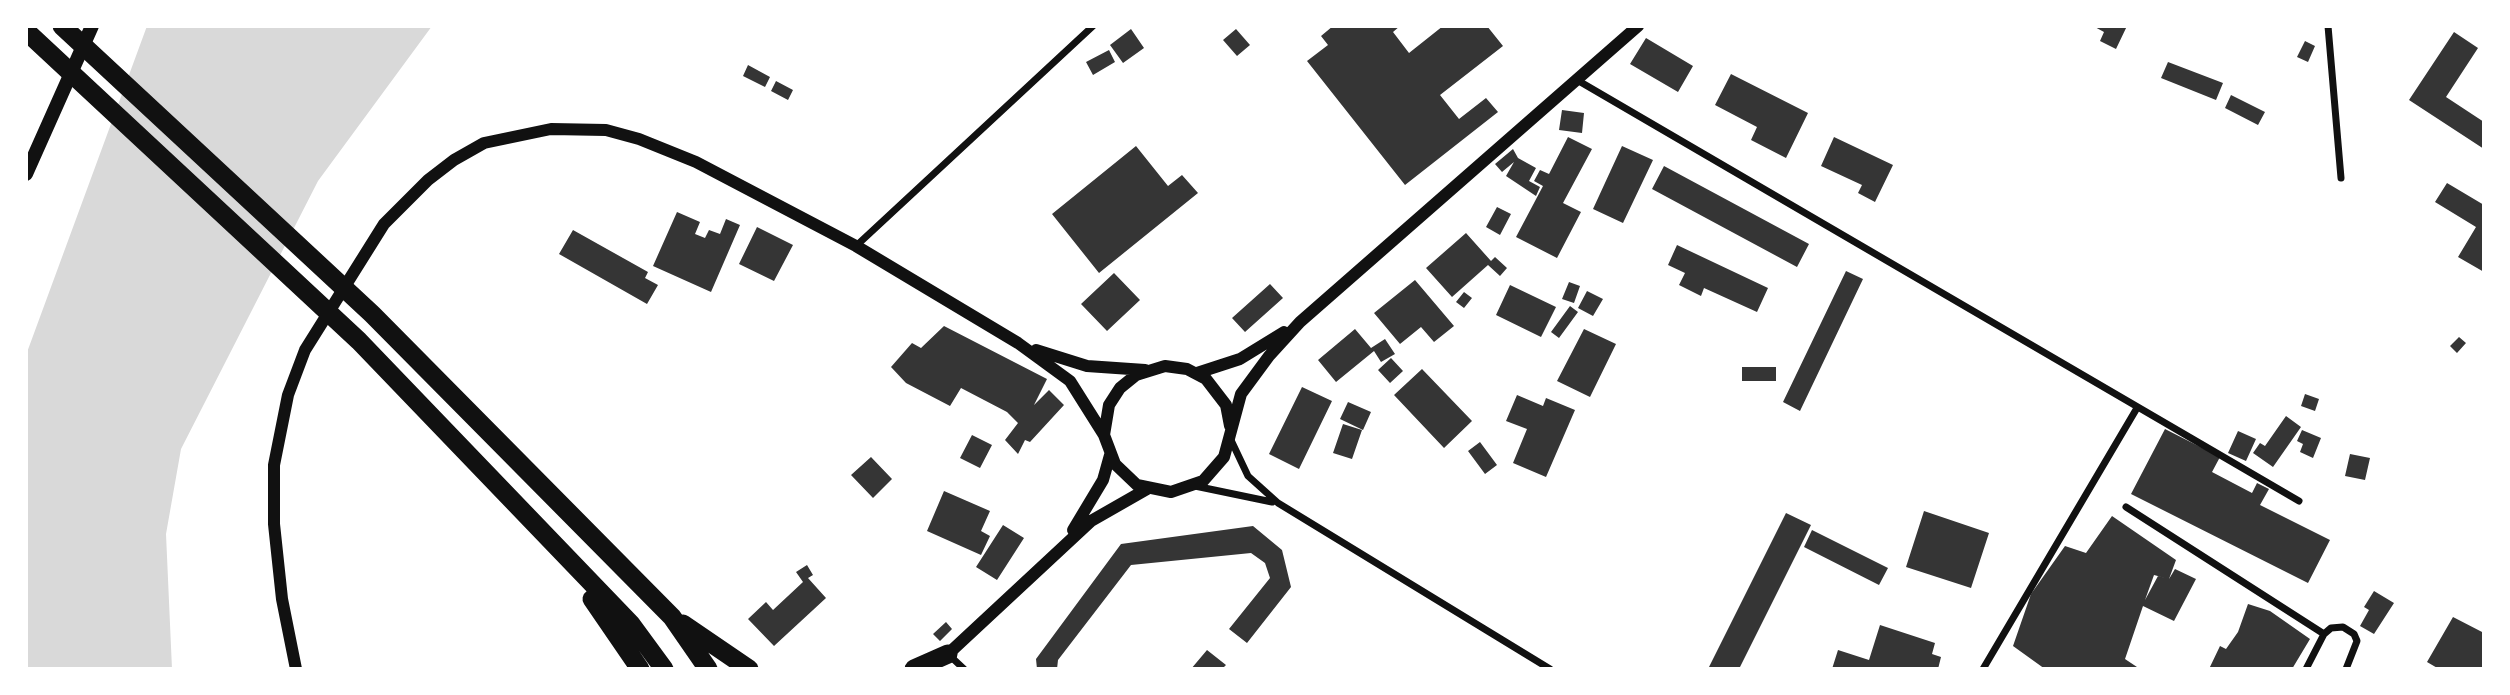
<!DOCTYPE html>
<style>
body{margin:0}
#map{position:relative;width:2510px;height:695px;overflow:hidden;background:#fff;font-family:Karla,sans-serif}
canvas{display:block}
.frame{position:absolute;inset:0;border:28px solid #fff;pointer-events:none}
</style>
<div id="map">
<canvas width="2510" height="695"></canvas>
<div class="frame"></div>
</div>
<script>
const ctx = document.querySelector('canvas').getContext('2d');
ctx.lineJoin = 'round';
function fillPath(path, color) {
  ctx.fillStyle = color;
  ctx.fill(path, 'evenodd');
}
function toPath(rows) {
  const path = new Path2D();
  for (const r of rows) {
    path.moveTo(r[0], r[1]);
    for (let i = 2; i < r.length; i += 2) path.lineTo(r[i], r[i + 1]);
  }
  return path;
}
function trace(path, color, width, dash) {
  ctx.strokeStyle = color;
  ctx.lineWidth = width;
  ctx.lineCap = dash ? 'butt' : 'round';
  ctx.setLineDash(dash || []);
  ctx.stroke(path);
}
const water = toPath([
 [147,26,432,26,318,181,181,449,166,534,172,669,26,669,26,355]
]);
const building = toPath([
 [1333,26,1400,26,1393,32,1409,53,1443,26,1487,26,1503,46,1440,95,1459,119,1486,98,1498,112,1405,185,1307,61,1328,45,1321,36],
 [2093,26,2127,26,2116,49,2100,41,2104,32],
 [1131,29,1144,48,1123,63,1110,45],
 [1236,29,1250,45,1237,56,1223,40],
 [2454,32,2478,48,2446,97,2484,122,2484,149,2409,100],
 [1646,38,1693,66,1678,92,1630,64],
 [2305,41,2315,46,2308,62,2297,57],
 [1109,50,1115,62,1093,75,1086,62],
 [2168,62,2223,83,2216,100,2161,78],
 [748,65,770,77,765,87,743,76],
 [1731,74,1808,113,1786,158,1751,140,1757,127,1715,105],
 [776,81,793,90,788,100,771,91],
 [2231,95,2265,112,2258,125,2225,108],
 [1562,110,1584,113,1582,133,1559,130],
 [1568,137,1592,149,1563,203,1581,212,1557,258,1516,237,1543,186,1534,181,1540,170,1549,174],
 [1834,137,1893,165,1875,202,1858,193,1862,185,1821,166],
 [1136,146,1168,186,1182,175,1198,193,1099,273,1052,214],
 [1622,146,1653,160,1623,223,1593,209],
 [1513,149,1518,158,1536,168,1529,181,1540,187,1536,196,1506,176,1514,162,1502,172,1495,164],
 [1664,166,1809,244,1797,267,1652,189],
 [2447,183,2484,205,2484,272,2458,257,2476,227,2435,202],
 [1497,207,1511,214,1500,235,1486,227],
 [677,212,700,222,695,234,705,238,709,230,720,234,726,219,740,225,711,292,653,266],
 [757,227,793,245,774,281,739,264],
 [573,230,648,272,645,278,658,285,647,304,559,254],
 [1466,233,1491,261,1495,257,1507,268,1500,276,1488,265,1452,297,1426,268],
 [1677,245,1768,288,1757,312,1704,288,1701,296,1679,285,1685,273,1668,265],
 [1846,271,1863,279,1800,411,1783,402],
 [1114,273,1140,300,1107,331,1081,304],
 [1415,280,1454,326,1434,342,1421,327,1400,344,1374,313],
 [1569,282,1580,286,1574,303,1562,299],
 [1270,284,1283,298,1245,332,1232,318],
 [1510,285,1556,307,1541,337,1496,315],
 [1587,291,1603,299,1593,316,1578,308],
 [1464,292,1472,298,1464,308,1456,302],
 [1570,306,1578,312,1559,338,1551,332],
 [944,326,1047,379,1034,405,1049,390,1064,405,1030,442,1025,440,1018,454,1005,440,1018,423,1007,412,961,388,950,406,906,383,891,367,912,343,921,348],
 [1355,329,1371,348,1385,339,1395,354,1381,362,1374,351,1336,382,1318,360],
 [1584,329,1616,344,1590,397,1557,381],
 [2459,337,2466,343,2457,353,2450,346],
 [1391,358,1403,371,1390,383,1378,370],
 [1742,367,1776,367,1776,381,1742,381],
 [1422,369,1472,421,1444,448,1394,395],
 [1302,387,1332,401,1299,469,1269,454],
 [2305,394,2319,399,2315,411,2301,406],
 [1517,395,1543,406,1546,398,1575,410,1546,477,1513,463,1527,429,1506,421],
 [1348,402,1371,412,1363,430,1340,419],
 [2286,416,2301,427,2273,467,2253,453,2260,443,2265,446],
 [1343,424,1362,430,1352,459,1333,453],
 [2165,429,2220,457,2212,472,2252,493,2257,483,2269,489,2260,505,2330,540,2308,583,2131,494],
 [2302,430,2321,438,2313,458,2300,452,2303,444,2297,441],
 [2238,431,2256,439,2246,461,2228,453],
 [972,435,992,445,980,468,960,458],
 [1480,442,1497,465,1485,474,1468,451],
 [2350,454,2370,458,2365,480,2345,476],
 [871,457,892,479,873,498,851,475],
 [944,491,990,511,981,531,990,536,981,555,927,531],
 [1924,511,1989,533,1971,588,1906,567],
 [1786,513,1811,525,1739,669,1708,669],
 [2112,516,2176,560,2169,579,2175,569,2196,579,2174,621,2143,606,2125,659,2140,669,2045,669,2013,646,2031,594,2065,546,2086,553],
 [2154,575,2169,579,2158,576,2145,600],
 [1003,525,1024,538,997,580,976,567],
 [1253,526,1282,550,1291,587,1247,643,1229,629,1270,578,1265,563,1251,553,1131,565,1058,660,1057,669,1037,669,1036,659,1121,544],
 [1812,530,1888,568,1879,585,1804,547],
 [807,565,813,575,808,578,826,598,774,646,748,619,766,602,773,610,803,582,796,572],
 [2374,591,2394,603,2374,634,2360,626,2369,610,2364,607],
 [2248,604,2270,611,2310,639,2292,669,2209,669,2220,646,2226,649,2238,632],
 [2453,617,2484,633,2484,669,2439,669,2427,662],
 [946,622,952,629,940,641,933,634],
 [1880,625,1935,643,1932,654,1941,657,1938,669,1832,669,1838,650,1869,660],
 [1207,650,1226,665,1222,669,1191,669]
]);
const minor = toPath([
 [2328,26,2341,178],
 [1577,80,2299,501],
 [856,246,1093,26],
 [1230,438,1248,476,1278,503,1550,669],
 [1195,486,1272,502],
 [2126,507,2324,634],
 [949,655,964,669],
 [1983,669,2137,408],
 [2306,669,2324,634,2331,628,2343,627,2354,634,2357,641,2346,669]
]);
const tertiary = toPath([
 [1036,350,1087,366,1145,370],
 [1197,373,1240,359,1284,332],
 [1230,426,1226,405,1206,379,1187,369,1165,366,1136,375,1120,388,1109,405,1104,435,1115,464,1137,485,1171,492,1203,481,1224,457,1241,394,1269,356,1300,322,1638,26],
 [1073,530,1103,480,1110,455],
 [948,654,1091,521,1147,489],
 [296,669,282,599,274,524,274,465,288,395,305,350,384,224,428,180,454,160,484,143,551,129,606,130,639,139,696,162,856,246,1018,343,1070,381,1104,435]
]);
const secondary = toPath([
 [26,174,92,26]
]);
const trunk = toPath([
 [62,26,372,314,672,617,708,669],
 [26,31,359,341,631,624,664,669],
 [592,599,640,669],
 [683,624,749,669],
 [914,669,948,654]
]);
fillPath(water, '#d9d9d9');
fillPath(building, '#353535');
trace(minor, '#111', 7);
trace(tertiary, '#111', 12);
trace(secondary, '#111', 14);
trace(trunk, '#111', 19);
</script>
